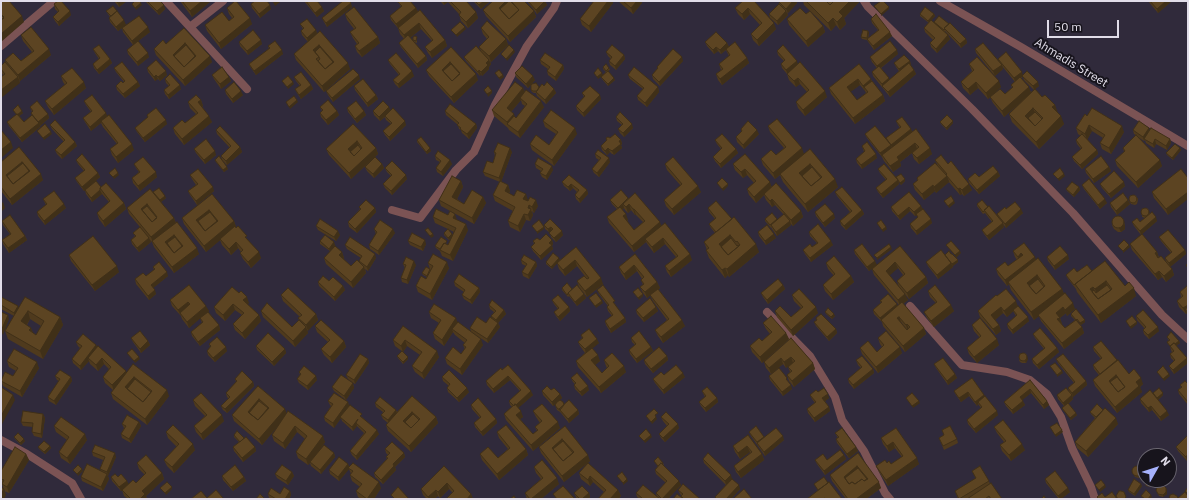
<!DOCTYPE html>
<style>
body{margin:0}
#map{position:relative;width:1189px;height:500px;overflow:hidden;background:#302a3b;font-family:"IBM Plex Sans",sans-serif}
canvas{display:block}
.frame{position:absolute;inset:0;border:2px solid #e1dde9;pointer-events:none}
.north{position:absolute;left:1137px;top:448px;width:40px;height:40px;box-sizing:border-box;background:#17141c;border:1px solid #68646e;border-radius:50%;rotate:51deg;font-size:11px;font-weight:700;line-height:16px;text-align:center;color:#e1dde9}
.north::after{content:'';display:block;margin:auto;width:14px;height:18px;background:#a6b1fc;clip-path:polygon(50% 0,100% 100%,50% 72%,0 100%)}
.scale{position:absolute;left:1047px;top:20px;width:72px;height:18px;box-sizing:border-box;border:2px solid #e1dde9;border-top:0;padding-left:5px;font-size:12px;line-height:14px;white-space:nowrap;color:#e1dde9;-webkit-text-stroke:3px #17141c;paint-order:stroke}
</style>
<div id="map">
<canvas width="1189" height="500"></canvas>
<div class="frame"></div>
<div class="north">N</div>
<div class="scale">50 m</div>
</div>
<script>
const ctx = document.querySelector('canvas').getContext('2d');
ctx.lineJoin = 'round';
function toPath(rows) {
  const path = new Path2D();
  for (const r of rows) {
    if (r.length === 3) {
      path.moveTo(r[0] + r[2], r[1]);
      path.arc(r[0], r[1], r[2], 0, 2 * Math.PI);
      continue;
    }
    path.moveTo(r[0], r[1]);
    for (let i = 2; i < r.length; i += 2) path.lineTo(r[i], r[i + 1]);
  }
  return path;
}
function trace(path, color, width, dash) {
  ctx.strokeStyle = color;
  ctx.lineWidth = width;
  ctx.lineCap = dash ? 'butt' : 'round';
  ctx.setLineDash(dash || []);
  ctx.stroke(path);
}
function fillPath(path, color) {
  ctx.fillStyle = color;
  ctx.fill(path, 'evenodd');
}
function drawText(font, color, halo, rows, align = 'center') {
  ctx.font = font + ' "IBM Plex Sans",sans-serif';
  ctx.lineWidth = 4;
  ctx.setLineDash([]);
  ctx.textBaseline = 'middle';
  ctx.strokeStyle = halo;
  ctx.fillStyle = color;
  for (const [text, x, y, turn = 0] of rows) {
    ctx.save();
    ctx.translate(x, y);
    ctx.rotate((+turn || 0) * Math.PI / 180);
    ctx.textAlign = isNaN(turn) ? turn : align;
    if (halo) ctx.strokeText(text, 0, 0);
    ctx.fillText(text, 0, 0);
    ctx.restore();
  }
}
const street = toPath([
 [166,1,247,89],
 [864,1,868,7,972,109,1073,213,1162,315,1188,339],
 [940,1,1021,47,1188,146],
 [190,27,223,1],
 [1,46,54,1],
 [392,210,420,218,456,170,474,152,495,105,527,46,554,8,557,1],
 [910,306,962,365,1007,372,1030,380,1047,394,1061,417,1072,448,1091,487,1095,499],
 [767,312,810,356,835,397,842,420,864,451,885,493,890,499],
 [1,440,27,454,72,483,81,499]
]);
const wall = toPath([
 [114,1,127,1,119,7],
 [145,1,160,1,165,9,159,15],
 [180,1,211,1,192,17],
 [304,1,317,1,324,11,317,17],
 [342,1,349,1,352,7,327,27,324,22,322,18,343,2],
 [397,1,410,1,416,8,418,12,445,40,447,46,432,58,428,53,425,47,432,41,421,29,410,38,413,41,413,40,417,37,417,43,414,42,426,56,427,60,418,68,401,47,399,43,404,39,400,34,398,28,391,20,390,16,401,7,399,3,398,3],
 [440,1,466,1,476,12,478,18,468,28,461,21,459,14,448,2,444,5],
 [473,1,489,1,489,2,481,9],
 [493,1,524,1,534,11,536,17,510,42,486,16,483,10],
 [527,1,545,1,547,5,537,14],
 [594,1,613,1,613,3,591,32,582,25,580,19],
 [618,1,641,1,642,3,633,14],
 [743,1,776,29,759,46,753,40,751,34,760,25,750,14,744,20,738,14,735,8],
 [779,1,796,1,797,3,788,13,787,12,788,15,778,25,770,18,769,14,779,4],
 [803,1,860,1,844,18,846,24,840,30,836,25,831,31,804,5],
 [1148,1,1172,1,1158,13],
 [54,4,71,15,59,26,55,21,53,17,58,12,55,9],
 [251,4,271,9,260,18,252,8],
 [227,8,252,24,221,49,207,31,205,25,229,21,232,18,229,14],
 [106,11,117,11,126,25,118,31,110,22,109,18,110,17],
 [345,14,378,37,380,43,362,57,357,52,355,46,357,44,353,38,350,32,354,29,347,20],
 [806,14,823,26,825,32,808,47,789,25,787,19],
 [920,14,934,14,935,16,929,23,920,16],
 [871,19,892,36,874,50,869,43,867,40,862,39,861,37,868,31,869,33,868,39,878,30,872,23],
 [934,22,966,39,967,43,961,48,946,32,945,31,945,32,948,35,950,39,937,53,931,47,930,43,933,40,925,32,924,28],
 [300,24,316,30,317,34,350,69,324,92,296,60,294,54,308,42,302,35,301,31,303,29],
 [122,28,150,32,133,45,123,32],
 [184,28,212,62,185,86,156,55,154,49,166,44],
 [481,28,506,39,508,45,491,62,490,61,491,64,489,67,489,69,482,76,481,74,480,76,466,61,464,57,481,51,479,47,487,39,483,34],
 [21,35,51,55,20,81,19,79,20,83,3,75,1,72,1,66,6,63,5,60,21,61,32,52,23,41],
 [239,42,262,44,248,55,240,46],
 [705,42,727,43,729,47,747,58,749,63,722,85,718,80,716,74,721,70,719,64,729,56,726,50,721,54,718,51,714,54,707,46],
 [268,46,283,54,256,75,251,68,249,64,269,49],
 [451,47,478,80,454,103,429,76,426,70],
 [93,49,110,59,112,63,99,74,94,68,93,64,99,59,95,53],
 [975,49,999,62,998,59,1039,86,1035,89,1042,97,1055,105,1057,112,1064,124,1039,149,1012,122,1009,114,1022,101,1004,117,993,103,990,97,1005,94,1012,88,1011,85,1015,82,1002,66,1003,69,995,76,976,53],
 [1023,77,1024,80,1034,90,1031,92,1021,78],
 [127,50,149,57,138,66,128,54],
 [777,51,798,64,827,97,805,116,798,108,796,102,807,92,800,84,796,87,789,80,787,74,782,68,781,64,784,61,778,55],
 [606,52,624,55,625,59,616,70,610,65,609,61,611,59,608,56],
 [898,54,881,68,890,80,899,71,896,67,894,63,910,61,911,66,914,70,916,74,890,97,873,76,872,72,877,68,872,62,870,57],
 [388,60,414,76,399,88,395,84,393,80,399,75,390,64],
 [540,60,563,65,564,69,556,81,548,75,547,71,548,69,541,64],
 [683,61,660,86,653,79,652,75,657,69,657,67],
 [859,64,883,95,885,101,855,124,831,94,829,88],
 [860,85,865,91,866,93,857,100,850,92],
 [969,64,1001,87,988,99,978,88,970,95,963,88,961,82,972,71],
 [603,67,609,68,610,70,608,71,615,80,608,86,602,79,601,77,606,72,603,69],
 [114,68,138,82,140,86,125,98,117,90,116,86,123,83,124,82,116,72],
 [147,68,167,75,160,81,158,79,155,81,148,72],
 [515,73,535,80,528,88,516,77],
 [212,75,229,77,231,81,221,89,214,79],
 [628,75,658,87,659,92,647,107,638,100,637,96,643,89,630,79],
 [61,76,86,88,54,115,48,107,45,101,65,85,63,82],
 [294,77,311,85,313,89,301,99,297,93,295,89,300,86,296,81],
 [165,79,181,89,169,99,165,94,164,90,169,86,166,83],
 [360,79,333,102,328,95,326,91],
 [354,86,376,95,378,99,368,107,355,90],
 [544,86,554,89,556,93,546,104,537,96,536,93,534,93,532,92,531,90,539,88],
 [523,88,525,92,544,107,520,138,509,130,508,128,494,116,492,110],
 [521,100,522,104,525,106,516,118,511,112],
 [225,90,243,95,233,103,226,94],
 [582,93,601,99,584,117,577,110,576,106,584,97],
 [201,100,203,106,202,107,212,122,184,145,175,134,173,128,185,123,196,114,190,108,188,102],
 [84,101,107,116,134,150,118,163,112,155,110,149,117,144,103,127,101,123,91,131,85,122,83,118,91,112,86,105],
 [30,107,48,114,49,118,40,126,39,125,40,127,22,142,9,126,7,122,17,115,13,110,23,113,19,116,24,122,32,115,31,113,32,112],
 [320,107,337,111,339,115,328,125,321,117,320,113,322,111],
 [347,108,364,111,366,115,357,123,348,112],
 [390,110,406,125,390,141,385,135,383,131,391,124,386,120,385,117,380,121,374,115,373,111],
 [445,111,476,124,477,128,469,139,462,133,461,130,459,129,458,125,446,115],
 [147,115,167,124,145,142,137,132,135,128,148,117],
 [1087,116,1124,132,1111,154,1102,149,1100,143,1103,138,1092,131,1087,140,1097,150,1098,154,1082,169,1074,161,1072,157,1081,149,1077,144,1076,140,1081,136,1078,134,1076,128],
 [616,117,633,128,624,137,620,133,618,129,622,125,617,121],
 [543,121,577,134,554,166,532,150,530,144,549,145,556,134,545,127],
 [896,121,911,129,912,132,932,154,919,164,914,159,912,153,900,162,901,166,893,172,884,161,882,157,867,138,865,134,888,142,886,138,900,128,898,125],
 [940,122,953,123,947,130,941,124],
 [353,124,376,148,378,154,351,179,329,155,326,149],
 [50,125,75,142,77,146,62,159,57,154,55,150,64,142,52,129],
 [768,126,804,154,838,187,808,212,783,182,780,175,775,179,763,165,761,159,776,155,784,148,770,132],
 [741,129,759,134,744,149,737,142,736,137,742,132],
 [216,130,240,147,242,152,227,165,222,160,221,156,230,148,217,134],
 [1133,130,1150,130,1170,139,1171,143,1167,150,1156,144,1154,148,1146,143,1145,140,1144,141,1138,137,1162,166,1138,188,1117,166,1115,160,1124,152,1123,148,1136,135,1134,134],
 [606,138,621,140,622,144,621,145,622,148,614,155,613,154,612,154,610,152,607,155,602,150,601,146,607,141],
 [417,140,431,151,427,154,417,142],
 [715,140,736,149,738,153,721,168,715,161,713,157,721,149,717,144],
 [862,146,877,158,862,169,857,163,856,159,864,152],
 [19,147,43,180,12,205,1,191,1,162],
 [1180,148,1181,150,1173,160,1167,155,1166,153],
 [194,149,216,155,205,164,196,153],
 [494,152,512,152,501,182,508,185,510,191,509,194,514,196,528,200,538,206,534,213,532,211,533,215,530,221,526,220,520,232,510,227,508,221,513,211,495,201,493,195,500,182,485,176,483,172,493,163,495,156],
 [595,154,610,162,599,177,594,173,592,169,599,160,596,158],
 [745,154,772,187,801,211,803,217,793,226,790,223,791,225,777,236,772,229,771,227,771,228,765,221,765,219,778,220,784,215,775,205,772,207,766,200,764,195,756,203,749,195,747,189,754,183,747,175,743,178,735,170,733,164],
 [435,156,452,164,443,176,437,172,436,168,440,162,436,160],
 [76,160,98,173,100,177,84,191,77,182,75,178,84,171,78,164],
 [215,160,228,169,224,172,216,162],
 [935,160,948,164,972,190,964,196,962,194,960,195,948,181,947,177,949,182,936,193,935,191,924,200,915,190,913,184,917,181,917,178,938,166],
 [134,164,157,177,140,191,133,183,132,178,139,172,136,168],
 [382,164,384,168,374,178,367,171,365,167],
 [535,164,553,170,547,180,542,177,540,173,541,171,536,168],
 [665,164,701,192,674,215,666,206,664,200,681,186,667,170],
 [1109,167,1111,171,1094,183,1086,173,1085,169],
 [385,168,407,179,392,195,385,188,383,184,391,176,387,172],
 [878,169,896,179,905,181,901,185,898,181,899,184,883,198,878,192,876,188,886,180,880,173],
 [1181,169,1168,215,1154,198,1152,192],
 [998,172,1000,176,979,194,969,183,968,179,979,177],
 [190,175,214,191,197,205,190,195,188,191,196,185,192,179],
 [569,175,587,190,588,194,580,203,576,199,575,195,577,192,573,188,570,191,564,186,562,182],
 [461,181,463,187,457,199,464,204,483,197,486,203,474,224,441,206,439,200],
 [1100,184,1125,186,1111,198,1102,188],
 [1082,185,1107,203,1100,209,1084,189],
 [101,187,124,203,126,209,105,227,99,219,97,213,109,202,102,194,92,202,86,194,85,190],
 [1079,187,1080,190,1074,197,1067,191,1066,189],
 [153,192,166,198,161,202,174,218,176,223,199,254,174,273,154,247,152,242,149,239,151,242,139,252,132,244,131,240,135,236,133,233,140,227,129,214,127,208,154,194],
 [835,192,862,210,864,214,846,230,841,225,840,221,850,212,837,196],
 [212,194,234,221,236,227,249,242,261,258,251,268,243,259,240,253,241,252,238,248,231,255,222,245,220,240,206,252,184,224,182,218],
 [628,198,661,226,692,260,671,277,667,272,665,266,676,257,665,244,654,253,648,245,646,242,634,252,609,223,607,217,617,209,612,204,610,200],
 [624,208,625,210,628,213,631,210,635,215,636,215,643,222,634,230,627,221,628,220,622,210],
 [1138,198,1138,200,1137,204,1135,205,1131,204,1129,200],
 [43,199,66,208,45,225,38,216,37,212,46,205],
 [1128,200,1130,204,1117,215,1111,207,1110,203],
 [977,204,988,207,998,216,997,214,1006,209,1023,213,1006,228,1003,224,1004,227,989,240,984,234,982,230,992,222,985,213,983,214,977,206],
 [921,206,922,209,932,223,917,235,911,228,910,224,917,218,917,215,915,216,910,211,900,220,892,211,891,207],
 [359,207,375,208,376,212,357,233,349,227,348,222,360,209],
 [708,208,759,252,729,277,728,275,725,278,709,258,706,250,707,250,704,242,715,233,711,228,709,224,715,219,709,212],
 [815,212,835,218,825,227,816,216],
 [1151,213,1157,221,1142,234,1157,252,1159,257,1172,269,1174,275,1166,282,1162,277,1158,280,1132,250,1130,244,1141,235,1134,226,1132,222,1140,222,1145,218,1142,217,1142,215],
 [433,217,457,220,468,230,453,261,442,256,440,251,436,248,435,246,447,243,446,244,448,245,452,237,449,240,444,235,444,233,448,229,435,223],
 [448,229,454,232,453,235,452,234],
 [550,219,563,235,556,242,551,237,550,233,545,229,544,225],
 [2,221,25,236,27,240,9,253,3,244,2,240,10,234,3,225],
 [1124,222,1125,226,1125,229,1121,232,1118,232,1114,229,1112,225],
 [316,226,340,235,336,241,318,230],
 [374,229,395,233,379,255,370,249,369,245,376,234],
 [758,232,776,238,766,245,759,236],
 [809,232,833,245,811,262,805,254,803,250,812,247,817,243,810,236],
 [1159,237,1185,250,1186,254,1170,267,1166,262,1165,258,1171,253,1161,241],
 [540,240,552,240,553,244,552,246,553,249,541,260,533,251,531,247,534,244,533,241],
 [320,241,335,245,330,251,320,244],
 [408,241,426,244,423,251,410,245],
 [345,245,376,258,368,271,365,269,366,273,353,288,326,264,324,258,342,252,344,258,343,259,351,266,359,262,361,258,347,249],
 [900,246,926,277,928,283,909,299,899,287,897,281,903,275,898,268,889,275,908,300,903,304,924,328,926,334,905,352,883,326,882,322,874,314,873,310,881,303,880,301,897,306,899,305,874,275,872,269],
 [901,322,907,330,900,323],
 [576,247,603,284,587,297,579,287,577,281,587,279,577,266,565,276,559,269,557,263,552,269,546,264,546,262,560,260,558,262],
 [854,250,877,265,869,271,855,254],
 [1013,251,1036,260,1062,289,1064,294,1075,309,1067,316,1066,313,1060,318,1062,324,1061,324,1065,328,1075,320,1071,316,1071,314,1085,320,1085,322,1081,325,1078,321,1077,321,1082,327,1084,333,1064,349,1041,321,1039,316,1034,320,1011,290,1009,284,1007,286,998,275,996,269,1008,266,1017,260,1015,257],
 [635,254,657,282,660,288,655,292,685,326,663,343,658,336,655,330,667,320,653,301,650,295,647,298,643,293,640,287,643,285,641,280,642,279,637,271,626,280,621,273,619,267],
 [69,255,119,272,95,291,71,261],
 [945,255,958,262,953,266,952,265,953,267,938,279,928,266,926,262],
 [1047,257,1069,259,1055,270,1048,261],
 [521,260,536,262,537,266,529,279,523,276,522,272,526,266,522,264],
 [428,263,449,268,432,300,418,292,416,286,426,279,427,277,423,275,422,273,430,269],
 [826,263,851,276,854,282,833,300,825,291,823,285,834,276,828,269],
 [403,264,416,265,408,284,402,282,401,278,405,268],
 [153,267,168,276,153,288,156,294,149,300,136,284,135,279,146,276,154,270],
 [1092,271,1125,286,1136,296,1101,323,1077,292,1076,289,1068,279,1066,275,1077,272],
 [329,281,343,286,345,290,335,301,319,286,318,282],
 [454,282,479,288,480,292,472,304,464,299,462,295,464,292,455,286],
 [189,285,209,311,201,318,219,325,220,330,200,346,192,336,191,332,202,323,200,318,189,328,182,319,181,316,172,306,170,300],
 [783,285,785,289,768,304,763,297,761,293],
 [232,287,249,303,247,304,259,315,261,321,245,339,235,330,233,324,242,315,235,310,225,321,216,313,214,307],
 [1188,287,1188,316,1187,313,1186,314,1179,307,1177,301,1181,297,1180,292],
 [562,288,584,294,586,298,577,306,569,296,568,297,562,290],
 [597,290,616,305,615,306,625,318,626,322,611,333,606,325,605,321,612,316,608,311,607,307,608,306,599,294],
 [928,291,954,311,934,327,927,318,924,312,936,303,930,297],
 [281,295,316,314,318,320,307,331,308,333,295,347,263,317,261,311,292,327,299,320,298,318,300,317,283,301],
 [792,295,818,313,793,336,777,317,775,311,791,317,801,308,794,301],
 [997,296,1018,306,1029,321,1013,334,1008,328,1007,324,1016,316,1013,311,1007,317,1003,313,995,320,999,325,1001,331,996,335,980,317,978,311],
 [1,297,18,306,18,308,60,317,63,325,43,359,8,339,5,331,14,316,1,309],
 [30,319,41,326,36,335,33,333,31,328,27,325],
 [552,300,569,307,570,311,560,321,556,316,554,312,558,309,554,304],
 [489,305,504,310,506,314,498,323,500,327,488,343,471,332,470,328,486,323,492,319,491,316,494,312,490,309],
 [656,307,658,311,644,322,637,314,636,310],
 [429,312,457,323,483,345,462,375,447,364,445,358,461,354,465,349,463,345,465,343,455,335,453,332,444,346,435,339,433,333,439,323,431,318],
 [825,312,835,316,832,319,826,314],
 [1136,316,1159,331,1149,339,1144,334,1143,330,1145,329,1137,320],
 [816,318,836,329,837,333,829,341,816,326,814,322,817,320],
 [763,323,786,333,789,339,762,363,752,352,750,346,762,341,770,334,766,329],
 [972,325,999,345,977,363,969,354,967,348,980,338,974,331],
 [315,326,344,341,346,347,332,363,324,355,321,349,328,342,317,332],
 [403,326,439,357,424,379,415,372,412,366,420,355,407,346,403,352,395,346,393,340],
 [1033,334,1057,348,1059,352,1039,369,1033,363,1032,359,1044,349,1035,338],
 [581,335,599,343,592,348,600,361,595,365,602,373,607,368,606,366,604,360,626,372,601,393,578,367,576,361,585,353,580,346,578,342,582,338],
 [1167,337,1179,341,1180,343,1176,346,1188,361,1188,363,1174,374,1171,370,1169,366,1174,361,1171,358,1170,354,1172,352,1171,350,1170,346,1168,344,1167,342,1169,341],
 [131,338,148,341,150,345,141,353,133,342],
 [631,338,651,347,653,351,637,363,630,354,629,350,635,345,632,342],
 [791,338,813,363,815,369,794,387,789,381,787,375,790,372,788,367,793,363,786,368,783,364,771,374,766,368,764,362],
 [878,338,902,353,878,373,862,354,860,348,877,352,882,347,880,344],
 [76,342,96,345,97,347,126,373,169,396,147,425,113,399,111,393,113,390,105,383,103,377,109,369,104,364,98,371,90,364,89,361,81,370,73,363,72,359,80,348,78,346],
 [209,344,227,351,215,362,208,355,207,351,210,347],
 [256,346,285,349,286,353,274,366,257,350],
 [1093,347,1117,360,1129,374,1143,384,1140,387,1142,392,1117,413,1095,386,1093,380,1099,375,1094,369,1093,365,1101,359,1094,351],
 [397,356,408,359,403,364,398,358],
 [667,356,668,360,653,373,645,364,644,360],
 [368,359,369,363,355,384,348,379,346,375],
 [1028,359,1026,363,1022,363,1020,362,1019,360],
 [1056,359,1086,381,1087,385,1073,397,1072,395,1073,399,1068,404,1077,415,1071,420,1063,410,1062,408,1064,406,1058,399,1057,395,1069,392,1068,388,1074,383,1058,363],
 [856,360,873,369,874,373,854,389,849,383,848,379,861,368,858,365],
 [7,361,39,368,22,397,3,386,1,380,13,376,16,371,9,367],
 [934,364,955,374,957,378,948,385,936,368],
 [502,370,533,395,518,408,523,417,520,419,533,434,537,431,535,427,540,423,536,417,533,411,560,428,533,451,506,420,504,414,512,407,510,405,509,401,520,391,510,380,494,393,487,385,486,381],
 [299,372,317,380,308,390,299,383,297,379,300,375],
 [664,375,685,377,664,394,655,383,653,379],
 [55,376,71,377,72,381,56,405,49,401,48,397,59,381,57,380],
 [769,376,788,383,792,389,783,396,770,380],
 [442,377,469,392,459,402,448,392,447,388,449,386,443,381],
 [571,378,589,390,582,396,575,389,574,385,575,384,573,382],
 [972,378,998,415,976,433,968,424,967,420,981,408,978,404,977,406,969,396,961,402,956,395,954,391],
 [235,379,253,382,254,386,227,413,223,410,221,406,229,399,227,397,226,393,236,382],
 [1030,380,1047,401,1049,405,1044,409,1031,393,1022,400,1025,405,1013,414,1006,406,1004,402],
 [1188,382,1188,405,1179,394,1178,390,1181,387,1180,385],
 [353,383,354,388,346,400,334,391,332,387],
 [258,386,285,409,286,414,325,442,318,452,334,453,335,457,321,474,311,466,310,463,308,465,298,458,296,452,305,439,297,432,285,449,274,441,272,435,281,422,262,445,234,421,232,415],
 [551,390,560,394,562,398,558,401,565,405,578,410,579,414,569,423,561,413,560,412,557,410,555,405,557,402,553,406,543,395,542,391],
 [702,391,717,398,718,402,706,412,701,406,699,402,705,397],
 [818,392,829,398,825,401,829,407,830,411,815,422,808,413,807,409,815,403,812,399,810,395],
 [1163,393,1163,395,1158,400,1169,415,1161,421,1152,410,1149,412,1141,403,1140,399,1153,394],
 [412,396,436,417,438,423,411,452,388,431,386,425,388,423,383,419,381,415,383,412,376,407,375,403,396,410,397,412],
 [193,400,224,421,203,440,196,432,194,426,205,416,195,406],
 [328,401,348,402,349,406,363,418,379,434,357,460,352,455,350,451,364,433,357,426,353,431,342,421,341,418,334,428,325,421,324,417,331,406,330,405],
 [471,405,496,419,497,423,483,436,475,427,474,423,480,418,472,409],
 [1090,412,1118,424,1088,457,1077,448,1075,442,1095,418,1091,414],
 [43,414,45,418,42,438,34,436,32,432,33,427,23,426,21,422],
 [661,417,679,428,665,442,661,438,659,434,667,426,663,421],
 [139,422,141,426,131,443,122,438,121,434,124,428,122,424],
 [54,426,87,440,70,464,61,458,59,452,67,440,56,432],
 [565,426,590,461,564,482,541,453,539,447],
 [994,427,1025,450,1011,461,1002,451,1000,445,1004,442,997,433],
 [896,428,919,464,888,486,879,472,876,466,887,463,891,464,902,457,895,448,889,452,883,444,881,438],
 [942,430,957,439,958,443,944,450,939,438,944,435],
 [166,432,195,450,174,473,167,466,164,460,177,447,168,438],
 [497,432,526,449,528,455,499,480,482,460,480,454,498,458,508,449,499,438],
 [749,432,764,438,784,440,765,456,751,436],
 [835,433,856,447,858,451,849,458,837,443,836,439,838,438],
 [234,435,244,438,255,447,256,451,243,462,234,451,233,447,239,442,234,437],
 [748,435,762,454,764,460,741,478,736,472,734,466,750,453,750,452,740,459,735,452,733,446],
 [1188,435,1188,460,1187,461,1178,451,1176,447],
 [14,437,25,441,21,445,15,439],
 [50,446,51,448,45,454,39,449,38,447],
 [385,449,404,453,405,457,395,467,396,470,383,484,375,477,374,473,387,459,386,457,388,455,386,453],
 [92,452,116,457,108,476,109,479,103,491,82,481,81,477,101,471,100,469,103,460,93,456],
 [858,453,881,488,866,499,846,499,832,481,830,475],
 [26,454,29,460,9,493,4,491,6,495,2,484,1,483,1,471],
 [844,455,846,459,825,475,817,464,815,460,827,460],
 [703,459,732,479,740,489,731,499,716,499,715,497,726,485,704,463],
 [654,461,663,463,664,465,663,465,681,485,668,499,640,499,637,497,636,493,657,497,656,493,666,483,656,474,655,470,658,466],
 [137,463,162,473,164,479,146,496,147,499,128,499,124,496,122,490,121,491,112,481,111,477,118,477,127,481,128,484,136,483,145,475,139,469],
 [588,463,618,490,621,496,618,499,598,499,604,492,593,482,590,486,581,479,579,473],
 [348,464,349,467,381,488,374,499,361,499,358,497,356,491,360,487,352,481,350,475,351,474,349,469,339,481,330,474,329,470],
 [444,466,471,494,473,499,446,499,453,493,449,489,440,498,438,496,434,499,427,499,423,495,421,489],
 [534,467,559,484,541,499,527,499,525,493,541,479,536,473],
 [1142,470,1143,472,1142,476,1139,478,1135,477,1132,472],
 [972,471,989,481,990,484,1002,499,958,499,955,491,976,479],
 [292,472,294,476,288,485,277,478,275,474],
 [222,476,244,477,246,481,233,491,223,480],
 [1045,479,1070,492,1061,499,1059,499,1046,483],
 [1144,480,1155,480,1154,484,1151,487,1146,486],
 [1142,486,1135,496,1129,492,1128,490],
 [678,490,700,499,674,499,674,498,682,497,682,496,680,494],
 [1156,490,1167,490,1167,494,1163,497,1159,496],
 [290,491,291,495,289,499,271,499,269,498,268,494,280,494],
 [574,493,589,493,590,497,588,499,577,499]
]);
const shadedWall = toPath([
 [121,1,127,1,119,7,118,3],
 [202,1,211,1,192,17,190,11],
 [275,1,281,1,275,6,273,2],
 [443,1,447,1,448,2,444,5],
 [484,1,489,2,481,9,479,5],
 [506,1,510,1,502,13,499,8],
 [545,1,547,5,537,14,536,10],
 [608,1,613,1,613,3,591,32,589,26],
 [637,1,641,1,642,3,633,14,631,8],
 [793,1,796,1,797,3,788,13,786,9],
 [850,1,860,1,844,18,846,24,840,30,837,22,839,12],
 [1166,1,1172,1,1158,13,1157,9],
 [141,3,142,5,136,10,135,8],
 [351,3,352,7,327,27,326,23],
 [164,5,165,9,159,15,157,11],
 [270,5,271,9,260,18,259,14],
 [322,7,324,11,317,17,315,13],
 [889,7,889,9,881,16,881,14],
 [416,8,418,12,398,28,396,24],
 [748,8,750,14,744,20,742,14],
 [70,11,71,15,59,26,58,22],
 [534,11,536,17,510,42,508,36],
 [786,11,788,15,778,25,777,21],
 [476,12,478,18,468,28,466,22],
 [934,14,935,16,929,23,928,21],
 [22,16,24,22,1,42,1,34],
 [250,18,252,24,221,49,219,43],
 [833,18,836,25,831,31,828,23],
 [124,20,126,25,118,31,116,27],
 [419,23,421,29,406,41,404,35],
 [774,23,776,29,759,46,757,40],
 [823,26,825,32,808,47,806,41],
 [148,27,150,32,133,45,132,41],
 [465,27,466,29,457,37,456,35],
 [316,30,317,34,308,42,307,38],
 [868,31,869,33,867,40,867,38],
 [890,32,892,36,874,50,873,46],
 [948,35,950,39,937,53,936,49],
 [378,37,380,43,362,57,359,51],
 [506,39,508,45,491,62,489,56],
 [966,39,967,43,961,48,960,44],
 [261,40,262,44,248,55,247,51],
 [445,40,447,46,432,58,430,52],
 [185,43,187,49,176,60,173,55],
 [727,43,729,47,721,54,720,50],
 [319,45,322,51,317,55,313,50],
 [716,47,718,51,714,54,713,50],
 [49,49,51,55,20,81,18,75],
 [282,50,283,54,256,75,254,71],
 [514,50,515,52,507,61,506,59],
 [897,50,898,54,878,70,877,66],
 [148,53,149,57,138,66,137,62],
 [624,55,625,59,616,70,615,66],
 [210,56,212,62,185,86,183,80],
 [426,56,427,60,418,68,417,64],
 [682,57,683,61,660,86,659,82],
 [747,58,749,63,722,85,720,79],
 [110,59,112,63,99,74,97,70],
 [489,60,491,64,489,67,489,69,482,76,481,72,486,63],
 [797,61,798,65,788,75,786,70],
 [910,61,911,65,901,73,899,69],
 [450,62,452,68,445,74,442,70],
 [348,63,350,69,324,92,322,86],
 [563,65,564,69,556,81,555,77],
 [1002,65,1003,69,995,76,993,71],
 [479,70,481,74,480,76,478,72],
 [914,70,916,74,890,97,888,92],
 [166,71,167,75,160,81,158,77],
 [412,71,414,76,399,88,398,84],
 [1022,72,1023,76,1015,82,1014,78],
 [602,73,603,75,598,79,597,77],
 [476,74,478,80,454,103,451,97],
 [156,75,158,79,155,81,154,77],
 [359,75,360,79,333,102,332,98],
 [503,75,504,77,500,80,499,78],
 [533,76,535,80,528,88,526,84],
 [18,77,20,83,1,98,1,90],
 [229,77,231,81,221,89,220,84],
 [614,78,615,80,608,86,608,84],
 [798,78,800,84,796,87,794,81],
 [889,78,890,82,882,86,883,88,882,84],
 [858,79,860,85,849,93,847,87],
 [871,79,873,85,864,87,865,92,863,86],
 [999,81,1001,87,988,99,986,93],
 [84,82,86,88,54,115,52,109],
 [138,82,140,86,125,98,123,94],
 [293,82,294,84,288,89,287,87],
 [976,82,978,88,970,95,968,89],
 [1038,82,1039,86,1034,90,1033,86],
 [180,85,181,89,169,99,168,95],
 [311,85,313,89,301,99,299,95],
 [658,87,659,92,647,107,645,103],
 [1029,87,1031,93,1004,117,1002,111],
 [523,88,526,94,520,98,521,100,509,114,507,108],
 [554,89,556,93,546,104,545,100],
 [241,91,243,95,233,103,232,99],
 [492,91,492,93,488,97,487,94],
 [825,91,827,97,805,116,803,110],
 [376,95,378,99,368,107,367,103],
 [600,95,601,99,584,117,583,113],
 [883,95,885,101,855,124,853,118],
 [201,100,203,106,200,108,198,102],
 [297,100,298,102,290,109,289,107],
 [541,101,544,107,520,138,518,132],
 [1055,105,1058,113,1052,107],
 [389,107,391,111,380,121,379,117],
 [1033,108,1036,116,1029,122,1025,116],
 [22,111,23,113,18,117,17,115],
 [337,111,339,115,328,125,326,120],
 [364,111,366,115,357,123,355,119],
 [106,113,108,117,91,131,90,127],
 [48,114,49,118,40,126,38,122],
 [514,114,516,120,508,125,507,122],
 [209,116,212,122,184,145,182,139],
 [1061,116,1064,124,1039,149,1036,142],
 [166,120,167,124,145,142,143,138],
 [405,121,406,125,390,141,389,137],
 [953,121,953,123,947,130,946,128],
 [39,123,40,127,22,142,20,138],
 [476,124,477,128,469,139,467,134],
 [632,124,633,128,624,137,623,133],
 [1089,125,1092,131,1087,140,1085,134],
 [1122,126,1124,132,1111,154,1109,148],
 [575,128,577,134,554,166,552,160],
 [1149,128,1150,132,1144,139,1144,141,1143,137],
 [911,129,913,133,893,149,891,145],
 [757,130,759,134,744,149,743,145],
 [51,132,52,134,44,140,43,138],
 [1155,139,1156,144,1154,148,1153,144],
 [1170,139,1171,143,1167,150,1166,146],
 [621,140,622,144,621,145,622,148,614,155,612,151,619,141],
 [357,141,359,147,351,155,348,149],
 [11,142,13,148,1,158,1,150],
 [75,142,77,146,62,159,61,155],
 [915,143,917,149,900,162,901,166,893,172,890,166,897,157],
 [132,144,134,150,118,163,116,157],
 [891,145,892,149,882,155,882,157,880,153],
 [240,147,242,152,227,165,226,161],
 [376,148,378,154,351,179,349,173],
 [430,148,431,151,427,154,426,152],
 [510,148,512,152,501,182,499,178],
 [608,148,610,152,607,155,605,151],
 [802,148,804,154,775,179,773,173],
 [930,148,932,154,919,164,917,158],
 [1180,148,1181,150,1173,160,1172,158],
 [736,149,738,153,721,168,720,164],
 [1097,150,1098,154,1082,169,1080,165],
 [215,151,216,155,205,164,204,160],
 [876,154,877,158,862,169,861,165],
 [609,158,610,162,599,177,597,173],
 [450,160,452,164,443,176,441,172],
 [1160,160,1162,166,1138,188,1136,182],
 [22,162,24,167,9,180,6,175],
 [382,164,384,168,374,178,373,174],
 [810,164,813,171,803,180,799,173],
 [552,166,553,170,547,180,546,176],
 [227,167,228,169,224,172,223,170],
 [1109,167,1111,171,1094,183,1093,179],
 [745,169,747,175,743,178,741,172],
 [156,172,157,177,140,191,138,186],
 [998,172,1000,176,979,194,977,190],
 [98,173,100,177,84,191,82,187],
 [118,173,119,175,114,179,113,177],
 [41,174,43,180,12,205,10,199],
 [1064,174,1065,176,1059,181,1058,179],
 [406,175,407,179,392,195,391,191],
 [947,176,949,182,936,193,934,187],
 [835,179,838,187,808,212,805,204],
 [905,179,905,181,901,185,900,183],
 [898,180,899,184,883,198,881,194],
 [461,181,463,187,455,203,452,197],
 [770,182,772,188,764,194,764,195,756,203,754,197],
 [1124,182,1125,186,1111,198,1109,194],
 [571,184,573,188,570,191,568,187],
 [728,184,728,186,723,191,722,189],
 [969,184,972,190,964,196,962,190],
 [508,185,510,191,507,197,505,191],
 [933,185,935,191,924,200,922,194],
 [698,186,701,192,674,215,672,209],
 [213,187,214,191,197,205,196,201],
 [1079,187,1080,190,1074,197,1073,195],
 [960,188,962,194,960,195,958,189],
 [100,190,102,194,92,202,91,198],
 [587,190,588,194,580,203,579,199],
 [1188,192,1188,199,1168,215,1166,209],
 [526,194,528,200,526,205,523,199],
 [165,196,166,198,161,202,160,200],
 [483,197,486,203,474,224,472,218],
 [772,199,775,205,772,207,770,201],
 [1105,199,1107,203,1100,209,1098,205],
 [536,200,538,206,534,213,532,207],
 [1128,200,1130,204,1117,215,1116,211],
 [954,201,955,203,949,208,948,206],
 [3,202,5,208,1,212,1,204],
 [124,203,126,209,105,227,103,221],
 [64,204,66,208,45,225,44,221],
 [147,204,149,210,144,214,141,209],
 [623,204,624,208,620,212,618,208],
 [629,204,631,210,628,213,626,207],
 [529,205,533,215,530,221,528,215,528,208],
 [921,206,923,210,916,214,917,215,915,216,914,212],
 [909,207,910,211,900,220,898,216],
 [375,208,376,212,357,233,355,229],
 [633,209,634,209,636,215,635,215],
 [1021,209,1023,213,1006,228,1005,224],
 [209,210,211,216,200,225,196,220],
 [862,210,864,214,846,230,844,226],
 [801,211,803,217,793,226,791,220],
 [455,214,457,220,453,218],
 [524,214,526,220,520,232,518,226],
 [626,214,628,220,625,222,623,216],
 [834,214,835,218,825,227,823,223],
 [1156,217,1157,221,1141,235,1140,231],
 [174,218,176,224,153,243,151,237],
 [931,219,932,223,917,235,916,231],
 [234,221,236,227,206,252,204,246],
 [790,221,791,225,777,236,776,232],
 [660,222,662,228,645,239,646,242,634,252,632,246],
 [1124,222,1125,226,1125,229,1121,232,1119,228],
 [1003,223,1004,227,989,240,987,236],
 [466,224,468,230,453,261,450,255],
 [544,227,544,229,537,234,537,232],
 [551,227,552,231,549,233,548,229],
 [886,227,887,229,883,232,882,230],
 [393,229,395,233,379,255,378,251],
 [338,231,340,235,336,241,334,237],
 [562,231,563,235,556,242,554,238],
 [433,234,434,236,431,238,430,236],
 [452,234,453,236,449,240,448,238],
 [774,234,776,238,766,245,765,241],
 [174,235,177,241,169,247,165,242],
 [730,235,733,242,723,251,719,244],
 [25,236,27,240,9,253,8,248],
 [149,238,151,242,139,252,137,248],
 [663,238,665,244,654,253,652,247],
 [425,240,426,244,423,251,421,247],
 [552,240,553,244,552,246,553,249,541,260,540,256,549,243],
 [831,241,833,245,811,262,810,258],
 [236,242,238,248,231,255,229,249],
 [334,242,335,245,330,251,329,249],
 [756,244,759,252,729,277,727,269],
 [1129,245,1130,247,1123,253,1123,251],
 [891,247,892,249,877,260,877,258],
 [197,248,199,254,174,273,172,267],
 [1185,250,1186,254,1170,267,1169,263],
 [960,251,961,253,956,258,955,255],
 [259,252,261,258,251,268,248,262],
 [342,252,344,258,341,261,339,255],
 [1157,252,1159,258,1157,259,1155,253],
 [1021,253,1024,259,1020,263,1018,257],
 [375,254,376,258,368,271,367,267],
 [690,254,692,260,671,277,669,271],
 [1068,255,1069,259,1055,270,1054,266],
 [1035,257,1037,263,1008,282,1009,284,1007,286,1005,280],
 [559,258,560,260,552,269,551,267],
 [575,260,577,266,565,276,563,270],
 [958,260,958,262,953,266,952,264],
 [414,261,416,265,408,284,407,280],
 [875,261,877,265,869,271,867,267],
 [447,262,449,268,432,300,430,294],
 [536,262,537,266,529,279,528,275],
 [895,262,898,268,888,277,886,271],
 [951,263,953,267,938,279,937,275],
 [634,265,637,271,626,280,624,274],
 [117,266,119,272,95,291,92,285],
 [364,267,366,273,353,288,351,282],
 [725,268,728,275,725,278,722,270],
 [1172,269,1174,275,1166,282,1164,276],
 [1159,271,1162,277,1158,280,1155,274],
 [167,272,168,276,152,289,151,285],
 [1037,275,1040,283,1028,287,1027,283],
 [851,276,854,282,833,300,831,294],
 [926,277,928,283,909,299,907,293],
 [601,278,603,284,587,297,585,291],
 [1106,281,1108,289,1098,297,1095,289],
 [657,282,660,288,647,298,645,292],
 [783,285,785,289,768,304,767,300],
 [343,286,345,290,335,301,334,297],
 [1093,287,1096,294,1094,296,1090,289],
 [479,288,480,292,472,304,470,300],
 [1134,288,1136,296,1101,323,1098,315],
 [1062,289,1065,296,1034,320,1031,312],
 [155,290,156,294,149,300,148,296],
 [584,294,586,298,577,306,575,302],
 [643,294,643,296,639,300,638,298],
 [905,294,908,300,900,306,898,300],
 [247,297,249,303,245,306,243,300],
 [602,301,603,303,596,308,595,306],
 [1016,301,1018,307,1007,317,1004,311],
 [188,302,190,308,180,313,181,316,178,310],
 [1073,303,1075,309,1067,316,1065,310],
 [233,304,235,310,225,321,223,315],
 [897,304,898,308,881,320,882,322,880,318],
 [951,305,954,311,934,327,931,321],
 [1188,305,1188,312,1185,309,1187,313,1186,314,1183,308],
 [18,306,19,310,15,317,14,313],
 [206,306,209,311,189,328,187,322],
 [569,307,570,311,560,321,558,317],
 [656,307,658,311,644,322,643,318],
 [816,307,818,313,793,336,791,330],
 [1001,307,1003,313,994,321,991,315],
 [1063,307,1066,313,1060,318,1062,324,1059,325,1056,313],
 [504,310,506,314,498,323,500,327,488,343,487,339,497,324,496,320],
 [28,311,30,319,24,329,21,321],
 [316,314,318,320,308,331,306,325],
 [834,314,835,316,832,319,831,317],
 [8,315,9,319,3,335,1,331],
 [259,315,261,321,245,339,242,333],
 [60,317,63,325,43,359,40,351],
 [899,317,901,322,899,324,897,318],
 [1028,317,1029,321,1013,334,1012,330],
 [456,318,458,324,452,329,453,332,444,346,442,340],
 [625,318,626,322,611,333,610,329],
 [682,320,685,326,663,343,661,337],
 [1085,320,1085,322,1081,325,1080,323],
 [1137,322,1137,324,1131,329,1130,327],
 [907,324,909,330,908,331,906,325],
 [219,325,220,330,200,346,198,342],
 [999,325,1001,331,996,335,993,329],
 [306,327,308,333,295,347,293,341],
 [1082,327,1084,333,1064,349,1062,343],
 [1158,327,1159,331,1149,339,1148,335],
 [31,328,34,335,29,330],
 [924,328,926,334,905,352,903,346],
 [836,329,837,333,829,341,827,337],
 [786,333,789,339,762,363,760,357],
 [481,339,483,345,462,375,460,369],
 [597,339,599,343,586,354,585,349],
 [997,339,999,345,977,363,974,357],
 [405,340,407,346,403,352,401,346],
 [148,341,150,345,141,353,140,349],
 [344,341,346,347,332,363,330,357],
 [1179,341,1180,343,1172,349,1172,347],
 [96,345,98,349,88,358,89,361,81,370,80,366],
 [226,347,227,351,215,362,213,358],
 [651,347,653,351,637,363,636,359],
 [900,347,902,353,878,373,876,367],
 [1057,348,1059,352,1039,369,1037,365],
 [285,349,286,353,274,366,272,362],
 [437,351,439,357,424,379,422,373],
 [598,355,600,361,594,366,591,360],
 [667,356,668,360,653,373,651,369],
 [139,357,140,359,135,363,134,361],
 [408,357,408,359,403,364,403,362],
 [791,357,793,363,786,368,784,362],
 [1027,357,1028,359,1026,363,1025,361],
 [102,358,104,364,98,371,96,365],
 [781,358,783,364,771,374,769,368],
 [1187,358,1188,363,1174,374,1173,370],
 [368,359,369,363,355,384,354,380],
 [37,362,39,368,22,397,20,391],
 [813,363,815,369,794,387,792,381],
 [624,366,626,372,601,393,599,387],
 [873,369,874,373,854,389,853,385],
 [126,371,128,377,114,391,112,385],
 [1062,371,1063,373,1057,377,1057,375],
 [683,373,685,377,664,394,663,390],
 [955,374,957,378,948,385,947,381],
 [1169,374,1170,376,1164,381,1163,379],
 [1116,375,1118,381,1112,386,1109,381],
 [316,376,317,380,308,390,307,386],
 [508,376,510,380,494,393,493,389],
 [71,377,72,381,56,405,54,401],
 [134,377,137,383,129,392,125,387],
 [1141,378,1143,384,1140,387,1142,392,1117,413,1115,407,1136,382],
 [1086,381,1087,385,1073,397,1072,393],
 [253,382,254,386,227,413,225,409],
 [353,383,354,388,346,400,344,396],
 [791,385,792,389,783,396,782,392],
 [588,386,589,390,582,396,580,392],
 [467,388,469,392,459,402,457,398],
 [1030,389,1031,393,1021,401,1020,397],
 [167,390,169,396,147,425,145,419],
 [531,391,533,395,515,411,514,407],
 [968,392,969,396,961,402,959,398],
 [1163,393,1163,395,1158,400,1157,398],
 [560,394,562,398,553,406,552,402],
 [828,394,829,398,824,402,822,398],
 [13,395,15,400,1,426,1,416],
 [984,395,986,399,978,402,978,404,977,406,975,402],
 [1072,395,1073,399,1065,407,1063,403],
 [717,398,718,402,706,412,705,408],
 [259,399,261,405,251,416,248,412],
 [919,401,920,403,913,408,912,406],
 [1023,401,1025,405,1013,414,1012,410],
 [1047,401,1049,405,1044,409,1043,405],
 [348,402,349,406,340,417,341,418,334,428,333,423],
 [1151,406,1152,410,1149,412,1148,408],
 [829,407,830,411,815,422,814,418],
 [285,409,287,415,262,445,259,439],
 [396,410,397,414,389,424,388,420],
 [578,410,579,414,569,423,568,419],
 [521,411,523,417,518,421,516,415],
 [997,411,998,415,976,433,974,429],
 [1167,411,1169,415,1161,421,1160,417],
 [412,412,414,418,407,426,403,421],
 [1076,413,1077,415,1071,420,1070,418],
 [43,414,45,418,42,438,41,434],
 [222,415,224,421,203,440,201,434],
 [436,417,438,423,411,452,409,446],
 [656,417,657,419,652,424,651,422],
 [1116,418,1118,424,1088,457,1086,451],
 [358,419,356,423,357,426,353,431,352,427],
 [496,419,497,423,483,436,481,432],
 [139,422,141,426,131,443,129,439],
 [558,422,560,428,533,451,531,445],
 [678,424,679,428,665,442,663,438],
 [295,426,297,432,285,449,283,443],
 [377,430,379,434,357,460,356,456],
 [1062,430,1063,432,1056,437,1055,435],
 [85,434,87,440,70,464,67,458],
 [651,435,652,437,645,443,644,441],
 [323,436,325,442,311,462,310,462,310,463,308,465,306,459],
 [783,436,784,440,765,456,764,452],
 [764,437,765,441,757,443,758,446,757,442],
 [24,439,25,441,21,445,20,443],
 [562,439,564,445,555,453,552,448],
 [893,442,895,448,889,452,887,446],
 [193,444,195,450,174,473,172,467],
 [1022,444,1025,450,1011,461,1009,455],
 [50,446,51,448,45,454,44,452],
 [747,446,750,452,740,459,738,453],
 [255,447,256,451,243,462,242,458],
 [856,447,858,451,849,458,847,454],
 [526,449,528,455,499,480,497,474],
 [115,453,116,457,108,476,107,472],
 [334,453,335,457,321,474,320,470],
 [404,453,405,457,395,467,396,470,383,484,381,480,393,464],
 [26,454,29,460,9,493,7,487],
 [762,454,764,460,741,478,738,472],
 [1188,454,1188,460,1187,461,1186,457],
 [588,455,590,461,564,482,562,476],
 [844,455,846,459,825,475,824,471],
 [917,458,919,464,888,486,886,480],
 [348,464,350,468,339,481,338,477],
 [857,466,860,472,847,482,844,477],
 [82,469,83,471,78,476,77,474],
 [1142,470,1143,472,1142,476,1139,478,1138,476],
 [292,472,294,476,288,485,286,481],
 [162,473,164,479,146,496,147,499,140,499,142,491],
 [107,474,109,479,103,491,101,487],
 [731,475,732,479,726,485,725,481],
 [590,476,593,482,590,486,588,480],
 [244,477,246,481,233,491,231,487],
 [557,478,559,484,541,499,531,499],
 [627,479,628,481,623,485,623,483],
 [1154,480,1155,480,1154,484,1151,487,1150,485],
 [127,481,129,485,121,491,119,487],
 [679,481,681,485,668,499,662,499],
 [379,482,381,488,374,499,367,499],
 [879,482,881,488,866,499,856,499],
 [447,483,449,489,440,498,438,492],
 [1141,484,1142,486,1135,496,1134,494],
 [739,485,740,489,731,499,726,499],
 [1105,485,1106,487,1100,492,1099,490],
 [172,487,172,489,166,495,165,493],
 [1068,488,1070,492,1061,499,1060,499,1058,496],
 [1166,488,1167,490,1167,494,1163,497,1163,495],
 [4,489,6,495,4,499,1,499,1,494],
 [436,490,438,496,434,499,429,499,428,497],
 [618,490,621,496,618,499,610,499],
 [290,491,291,495,289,499,285,499],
 [589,493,590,497,588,499,582,499],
 [471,494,473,499,467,499],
 [1151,495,1152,497,1150,499,1148,499]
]);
const building = toPath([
 [1,1,9,1,22,16,1,34,1,20,4,17,1,14,1,1],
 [58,1,61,1,70,11,58,22,53,17,59,11,54,4,58,1],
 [116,1,121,1,118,3,116,1],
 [135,1,139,1,141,3,135,8,132,4,135,1],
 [147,1,160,1,164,5,157,11,147,1],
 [182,1,202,1,190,11,182,1],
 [235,1,236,1,250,18,219,43,205,25,222,12,229,21,234,17,227,8,235,1],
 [255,1,267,1,270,5,259,14,251,4,255,1],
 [306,1,317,1,322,7,315,13,306,1],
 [343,1,349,1,351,3,326,23,322,18,343,1],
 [399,1,410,1,416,8,396,24,390,16,402,6,398,2,399,1],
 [450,1,466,1,476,12,466,22,459,15,461,12,450,1],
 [475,1,484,1,479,5,475,1],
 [493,1,506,1,499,8,509,19,519,10,511,1,524,1,534,11,508,36,483,10,493,1],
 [509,1,510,1,519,10,509,19,500,9,509,1],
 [528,1,545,1,536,10,528,1],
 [594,1,608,1,589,26,580,19,594,1],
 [623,1,637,1,631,8,623,1],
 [743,1,754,1,774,23,757,40,751,34,762,23,748,8,742,14,735,8,743,1],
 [780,1,793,1,786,9,779,2,780,1],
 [806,1,826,1,830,5,834,1,850,1,839,12,843,16,837,22,833,18,828,23,806,1],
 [826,1,834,1,830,5,826,1],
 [881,1,883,1,889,7,881,14,874,6,881,1],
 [1150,1,1166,1,1157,9,1150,1],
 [779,4,786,11,777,21,769,14,779,4],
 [113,6,117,11,111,16,106,11,113,6],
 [354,7,378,37,359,51,355,46,359,43,350,32,356,28,345,14,354,7],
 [925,7,934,14,928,21,920,14,925,7],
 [800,8,806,14,810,11,823,26,806,41,787,19,800,8],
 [420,10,445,40,430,52,425,47,433,40,419,23,404,35,398,28,420,10],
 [117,11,124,20,116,27,109,18,117,11],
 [876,14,890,32,873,46,867,39,879,30,871,19,876,14],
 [1,15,4,18,1,20,1,15],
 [139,16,148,27,132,41,122,28,139,16],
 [939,16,949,24,944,28,945,29,944,30,934,22,939,16],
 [307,19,316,30,307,38,301,31,304,28,300,24,307,19],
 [931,20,948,35,936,49,930,43,935,38,924,28,931,20],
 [487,21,506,39,489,56,479,47,489,37,481,28,487,21],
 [460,22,465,27,456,35,451,30,460,22],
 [950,23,966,39,960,44,944,28,950,23],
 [31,27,49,49,18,75,5,60,13,53,21,61,34,51,21,35,31,27],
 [184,28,210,56,183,80,154,49,163,40,166,44,184,28],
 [185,43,196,56,184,67,173,55,185,43],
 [253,30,261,40,247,51,239,42,253,30],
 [863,30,868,31,867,38,861,37,863,30],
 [320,31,348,63,322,86,294,54,320,31],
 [319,45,334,62,325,69,316,59,319,57,313,50,319,45],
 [716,32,727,43,720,50,716,47,713,50,705,42,716,32],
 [408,35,426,56,417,64,399,43,408,35],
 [415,36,417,37,416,41,413,40,413,37,415,36],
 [138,41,148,53,137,62,127,50,138,41],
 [275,41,282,50,254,71,249,64,270,48,268,46,275,41],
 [890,41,897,50,877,66,870,57,890,41],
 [735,42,747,58,720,79,716,74,723,69,719,64,730,55,726,49,735,42],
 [983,43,1002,65,993,71,975,49,983,43],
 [99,45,110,59,97,70,93,64,100,58,93,49,99,45],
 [186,45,195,56,184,67,174,56,186,45],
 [509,45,514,50,506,59,501,54,509,45],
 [612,45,624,55,615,66,609,61,612,57,606,52,612,45],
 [783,45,797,61,786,70,781,64,785,60,777,51,783,45],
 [476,46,489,60,486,63,488,65,481,72,479,70,478,72,464,57,476,46],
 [320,47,333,62,325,69,318,61,320,59,319,57,315,52,320,47],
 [451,47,476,74,451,97,426,70,451,47],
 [450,62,460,73,452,81,442,70,450,62],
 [673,49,682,57,659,82,652,75,658,68,657,67,673,49],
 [1006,52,1022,72,1014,78,998,59,1006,52],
 [396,53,412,71,398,84,393,80,400,74,388,60,396,53],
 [545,53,563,65,555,77,547,71,550,67,540,60,545,53],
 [904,55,910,61,899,69,894,63,904,55],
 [977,57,999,81,986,93,976,82,968,89,961,82,974,70,969,64,977,57],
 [156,60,166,71,158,77,156,75,154,77,147,68,156,60],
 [5,62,18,77,1,90,1,77,5,74,1,69,1,66,5,62],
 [122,62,138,82,123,94,116,86,121,81,123,83,125,81,114,68,122,62],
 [800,62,825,91,803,110,796,102,809,90,798,78,794,81,787,74,800,62],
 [909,63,914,70,888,92,882,86,909,63],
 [451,64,460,74,452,81,443,71,451,64],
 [606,64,609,68,606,71,603,67,606,64],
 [859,64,871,79,863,86,858,79,847,87,857,100,868,92,864,87,872,81,883,95,853,118,829,88,859,64],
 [522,66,533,76,526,84,515,73,522,66],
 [879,66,889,78,882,84,872,72,879,66],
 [222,67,229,77,220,84,212,75,222,67],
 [634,67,658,87,645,103,637,96,644,88,628,75,634,67],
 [72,68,84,82,52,109,45,101,67,83,61,76,72,68],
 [598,68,602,73,597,77,594,73,598,68],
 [353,69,359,75,332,98,326,91,353,69],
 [499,70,503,75,499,78,495,73,499,70],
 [608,71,614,78,608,84,601,77,608,71],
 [1027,71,1038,82,1033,86,1022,76,1027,71],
 [301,72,311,85,299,95,295,89,301,85,294,77,301,72],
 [170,74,180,85,168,95,164,90,170,85,165,79,170,74],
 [288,76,293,82,287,87,282,81,288,76],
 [1020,77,1029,87,1002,111,990,97,1000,89,1005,94,1013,87,1011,85,1020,77],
 [363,79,376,95,367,103,354,86,363,79],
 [234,82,241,91,232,99,225,90,234,82],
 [515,82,523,88,507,108,514,114,507,122,492,110,515,82],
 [547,82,554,89,545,100,536,92,542,84,544,86,547,82],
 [536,83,539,87,537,91,533,91,531,90,531,85,532,84,536,83],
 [488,86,492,91,487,94,484,90,488,86],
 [590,86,600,95,583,113,576,106,585,96,582,93,590,86],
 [1035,89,1042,97,1045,95,1055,105,1052,107,1061,116,1036,142,1009,114,1035,89],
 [1033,108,1043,118,1035,126,1025,116,1033,108],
 [526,90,541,101,518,132,507,124,514,116,516,118,527,104,520,98,526,90],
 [92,95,106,113,90,127,83,118,92,111,84,101,92,95],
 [196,95,201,100,198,102,209,116,182,139,173,128,182,120,185,123,198,113,188,102,196,95],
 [294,96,297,100,289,107,286,102,294,96],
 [328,100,337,111,326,120,320,113,323,110,320,107,328,100],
 [37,101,48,114,38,122,31,113,33,111,30,107,37,101],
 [356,101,364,111,355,119,347,108,356,101],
 [383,101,389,107,379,117,373,111,383,101],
 [450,104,476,124,467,134,460,129,461,128,457,125,459,123,445,111,450,104],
 [18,105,22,111,17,115,13,110,18,105],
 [156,108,166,120,143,138,135,128,148,117,147,115,156,108],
 [393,108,405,121,389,137,383,131,392,123,385,116,393,108],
 [1092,108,1122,126,1109,148,1100,143,1105,135,1089,125,1085,134,1076,128,1085,114,1087,116,1092,108],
 [551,110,575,128,552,160,530,144,536,135,549,145,558,132,543,121,551,110],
 [620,112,632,124,623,133,618,129,623,124,616,117,620,112],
 [1035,112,1042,119,1035,126,1028,118,1035,112],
 [17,114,24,122,32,115,39,123,20,138,7,122,17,114],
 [109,115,132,144,116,157,110,149,118,143,101,121,109,115],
 [947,115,953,121,946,128,940,122,947,115],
 [902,117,911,129,891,145,886,138,901,127,896,121,902,117],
 [777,119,802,148,773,173,761,159,771,150,776,155,786,147,768,126,777,119],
 [55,120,75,142,61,155,55,150,65,140,50,125,55,120],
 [748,121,757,130,743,145,736,137,742,131,741,129,748,121],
 [1139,121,1149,128,1143,137,1133,130,1139,121],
 [45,124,51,132,43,138,37,131,45,124],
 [353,124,376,148,349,173,326,149,353,124],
 [357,141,362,148,354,156,348,149,357,141],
 [220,126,240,147,226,161,221,156,231,146,216,130,220,126],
 [875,126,891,145,880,153,865,134,875,126],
 [1151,128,1170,139,1166,146,1155,139,1153,144,1144,139,1151,128],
 [916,129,930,148,917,158,912,153,919,147,915,143,897,157,899,160,890,166,882,155,916,129],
 [1,130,11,142,1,150,1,130],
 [615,134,621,140,619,141,621,144,612,151,611,150,610,150,608,148,605,151,601,146,607,140,606,138,608,137,610,138,615,134],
 [722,134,736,149,720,164,713,157,722,148,715,140,722,134],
 [1082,134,1097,150,1080,165,1072,157,1082,148,1076,140,1082,134],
 [1136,135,1160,160,1136,182,1115,160,1125,151,1123,148,1136,135],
 [421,137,430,148,426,152,417,140,421,137],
 [206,139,215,151,204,160,194,149,206,139],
 [867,142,876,154,861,165,856,159,865,151,862,146,867,142],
 [498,143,510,148,499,178,483,172,487,161,493,163,496,153,494,152,498,143],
 [1175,144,1180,148,1172,158,1166,153,1175,144],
 [358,145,361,149,354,156,350,152,358,145],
 [19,147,41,174,10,199,1,187,1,162,19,147],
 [22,162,30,171,13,184,6,175,22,162],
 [810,149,835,179,805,204,780,174,810,149],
 [810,164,822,177,811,186,799,173,810,164],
 [598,150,609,158,597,173,592,169,601,158,595,154,598,150],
 [438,151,450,160,441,172,436,168,441,161,435,156,438,151],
 [82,154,98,173,82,187,75,178,85,170,76,160,82,154],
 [745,154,770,182,754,197,747,189,756,181,745,169,741,172,733,164,745,154],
 [941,155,948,164,951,161,969,184,962,190,960,188,958,189,946,175,947,174,935,160,941,155],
 [219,156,227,167,223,170,215,160,219,156],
 [1101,156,1109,167,1093,179,1085,169,1101,156],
 [143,157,156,172,138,186,132,178,140,172,134,164,143,157],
 [375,157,382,164,373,174,365,167,375,157],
 [673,157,698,186,672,209,664,200,682,184,665,164,673,157],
 [538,158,552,166,546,176,540,173,543,169,535,164,538,158],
 [392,161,406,175,391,191,383,184,392,175,385,168,392,161],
 [23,163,29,171,13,184,7,176,23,163],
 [935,163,947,176,934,187,933,185,922,194,913,184,918,180,917,178,935,163],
 [884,164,898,180,881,194,876,188,887,179,878,169,884,164],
 [993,166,998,172,977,190,968,179,975,173,979,177,993,166],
 [812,167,821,178,811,186,802,176,812,167],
 [115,168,118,173,113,177,109,173,115,168],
 [1060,168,1064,174,1058,179,1053,174,1060,168],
 [198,169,213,187,196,201,188,191,198,184,190,175,198,169],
 [1181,169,1188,178,1188,192,1166,209,1152,192,1181,169],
 [1114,171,1124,182,1109,194,1100,184,1114,171],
 [901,174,905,179,900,183,896,177,901,174],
 [569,175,587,190,579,199,575,195,579,190,571,184,568,187,562,182,569,175],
 [452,176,461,181,452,197,464,204,472,190,483,197,472,218,439,200,452,176],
 [722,178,728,184,722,189,717,183,722,178],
 [1089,179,1105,199,1098,205,1082,185,1089,179],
 [96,181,101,187,100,188,100,190,91,198,85,190,96,181],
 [500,181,508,185,505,191,514,196,517,190,526,194,523,199,528,201,530,197,536,200,532,207,529,205,528,208,531,209,528,215,524,214,518,226,508,221,515,207,493,195,500,181],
 [1072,182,1079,187,1073,195,1066,189,1072,182],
 [106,183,124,203,103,221,97,213,110,201,100,188,106,183],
 [776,183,801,211,791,220,772,199,770,201,764,194,776,183],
 [842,187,862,210,844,226,840,221,852,211,835,192,842,187],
 [159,188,165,196,160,200,153,192,159,188],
 [150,189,174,218,151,237,127,208,150,189],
 [147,204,157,217,152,222,141,209,147,204],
 [621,190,628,198,618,208,610,200,621,190],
 [54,191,64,204,44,221,37,212,47,204,43,199,54,191],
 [909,192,921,206,914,212,909,207,898,216,891,207,909,192],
 [635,193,660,222,632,246,607,217,620,207,626,214,623,216,634,230,645,221,634,209,633,209,629,204,626,207,623,204,635,193],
 [1123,193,1128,200,1116,211,1110,203,1123,193],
 [212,194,234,221,204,246,182,218,212,194],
 [209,210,218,221,205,231,196,220,209,210],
 [1133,199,4],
 [951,196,954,201,948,206,944,201,951,196],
 [366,200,375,208,355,229,348,222,361,209,359,207,366,200],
 [982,200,988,207,983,212,977,204,982,200],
 [716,201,732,219,716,232,709,224,716,218,708,208,716,201],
 [1015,202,1021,209,1005,224,997,214,1005,207,1006,209,1015,202],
 [825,204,834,214,823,223,815,212,825,204],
 [147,206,157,218,152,222,142,210,147,206],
 [989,206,1003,223,987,236,982,230,993,221,984,210,989,206],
 [1145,212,4],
 [436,209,448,215,450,211,455,214,453,218,466,224,450,255,440,250,444,243,448,245,456,228,433,217,436,209],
 [923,209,931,219,916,231,910,224,918,217,916,214,923,209],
 [210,212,217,221,205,231,198,221,210,212],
 [1152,212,1156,217,1140,231,1132,222,1137,218,1140,222,1152,212],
 [772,213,777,219,770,225,765,219,772,213],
 [784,214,790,221,776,232,771,225,784,214],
 [10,215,25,236,8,248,2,240,11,234,2,221,10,215],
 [1118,222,6],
 [734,217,756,244,727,269,725,268,722,270,706,250,709,248,704,242,734,217],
 [730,235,736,242,737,241,740,245,728,255,719,244,730,235],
 [320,219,338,231,334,237,316,226,320,219],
 [550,219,562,231,554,238,549,233,553,229,551,227,548,229,544,225,550,219],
 [380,220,393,229,378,251,369,245,377,232,374,229,380,220],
 [539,220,544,227,537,232,532,226,539,220],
 [881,220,886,227,882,230,877,223,881,220],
 [177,222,197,248,172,267,152,241,177,222],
 [174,235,183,246,174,253,165,242,174,235],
 [665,223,690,254,669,271,665,266,678,256,663,238,652,247,645,239,665,223],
 [818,224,831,241,810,258,803,250,810,244,812,247,818,243,809,232,818,224],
 [767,225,774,234,765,241,758,232,767,225],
 [235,226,236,228,238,226,247,236,245,237,259,252,248,262,240,253,243,250,236,242,229,249,220,239,235,226],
 [140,227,149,238,137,248,131,240,136,236,133,233,140,227],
 [428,228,433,234,430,236,425,230,428,228],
 [448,229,452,234,448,238,444,233,448,229],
 [1168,230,1185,250,1169,263,1165,258,1172,252,1159,237,1168,230],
 [412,233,425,240,421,247,408,241,412,233],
 [546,234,552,240,549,243,552,245,540,256,531,247,535,243,533,241,537,238,540,240,546,234],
 [1142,234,1157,252,1155,253,1158,258,1161,256,1172,269,1164,276,1159,271,1155,274,1130,244,1142,234],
 [325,235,334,242,329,249,320,241,325,235],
 [93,236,117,266,92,285,69,255,93,236],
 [175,237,182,246,174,253,167,243,175,237],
 [350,237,375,254,367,267,359,261,362,256,345,245,350,237],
 [441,237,447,241,445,244,444,243,440,249,435,246,441,237],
 [731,238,737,246,738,245,739,246,728,255,721,247,731,238],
 [1124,240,1129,245,1123,251,1118,246,1124,240],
 [951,241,960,251,955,255,946,245,951,241],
 [1024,243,1035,257,1005,280,996,269,1005,262,1008,266,1023,255,1021,253,1018,257,1013,251,1024,243],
 [862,244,875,261,867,267,854,250,862,244],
 [889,244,891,247,877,258,874,255,889,244],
 [335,246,342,252,339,255,351,266,357,260,364,267,351,282,324,258,335,246],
 [900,246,926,277,907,293,897,281,905,274,895,262,886,271,905,294,898,300,872,269,900,246],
 [1060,246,1068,255,1054,266,1047,257,1060,246],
 [576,247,601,278,585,291,577,281,584,276,587,279,589,278,575,260,563,270,557,263,576,247],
 [941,250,951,263,937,275,926,262,941,250],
 [949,251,951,254,952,254,958,260,952,264,945,255,949,251],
 [553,253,559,258,551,267,546,262,553,253],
 [433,254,447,262,430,294,416,286,421,276,426,279,433,266,428,263,433,254],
 [635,254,657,282,645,292,640,287,644,284,641,280,644,277,634,265,624,274,619,267,635,254],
 [524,255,536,262,528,275,522,272,527,264,521,260,524,255],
 [834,256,851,276,831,294,823,285,835,274,826,263,834,256],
 [406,257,414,261,407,280,401,278,406,265,403,264,406,257],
 [1038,258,1062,289,1031,312,1008,282,1038,258],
 [1037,275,1045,286,1036,294,1027,283,1037,275],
 [1105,261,1125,286,1129,282,1134,288,1098,315,1075,284,1105,261],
 [1106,281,1112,289,1098,299,1090,289,1093,287,1095,289,1106,281],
 [159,262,167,272,151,285,155,290,148,296,135,279,143,273,146,276,155,269,153,267,159,262],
 [1188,264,1188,268,1186,265,1188,264],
 [1087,265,1092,271,1074,285,1066,275,1074,268,1077,272,1087,265],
 [426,267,430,269,427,276,422,273,426,267],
 [459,274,479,288,470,300,462,295,465,290,454,282,459,274],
 [323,276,329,281,333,277,343,286,334,297,318,282,323,276],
 [778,279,783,285,767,300,761,293,778,279],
 [1038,279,1044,287,1036,294,1029,286,1038,279],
 [567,283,572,289,568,293,568,294,567,295,562,288,567,283],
 [189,285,206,306,187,322,180,313,190,304,188,302,178,310,170,300,189,285],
 [577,285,584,294,575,302,568,293,577,285],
 [603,285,615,301,613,302,625,318,610,329,605,321,613,315,607,307,609,305,597,290,603,285],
 [935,285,951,305,931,321,924,312,937,302,928,291,935,285],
 [1107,285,1111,290,1098,299,1092,292,1094,290,1096,293,1107,285],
 [1187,286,1188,287,1188,305,1183,308,1177,301,1183,296,1180,292,1187,286],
 [232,287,239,293,241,291,247,297,243,300,259,315,242,333,233,324,244,313,233,304,223,315,214,307,232,287],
 [288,288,316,314,306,325,298,318,302,315,281,295,288,288],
 [638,288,643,294,638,298,633,292,638,288],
 [658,289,682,320,661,337,655,330,669,319,650,295,658,289],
 [799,289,816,307,791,330,775,311,780,306,791,317,803,307,792,295,799,289],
 [1006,289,1016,301,1004,311,1001,307,991,315,999,325,993,329,978,311,996,295,997,296,1006,289],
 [596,293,602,301,595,306,589,298,596,293],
 [1065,293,1073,303,1065,310,1063,307,1056,313,1060,318,1057,319,1065,328,1076,320,1082,327,1062,343,1038,315,1065,293],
 [888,294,897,304,880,318,873,310,882,302,880,301,888,294],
 [558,295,569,307,558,317,554,312,559,308,552,300,558,295],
 [1,297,18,306,14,313,1,305,1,297],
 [25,297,60,317,40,351,5,331,25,297],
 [28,311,44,321,36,335,29,330,31,328,21,321,28,311],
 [650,298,656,307,643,318,636,310,650,298],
 [492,300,504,310,496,320,491,316,496,311,489,305,492,300],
 [902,302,924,328,903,346,881,320,902,302],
 [899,317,906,325,907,324,910,327,907,330,897,318,899,317],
 [267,303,292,327,299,320,306,327,293,341,261,311,267,303],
 [434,304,456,318,442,340,433,333,441,320,429,312,434,304],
 [1018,306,1028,317,1012,330,1007,324,1017,315,1013,310,1018,306],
 [1188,307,1188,313,1185,309,1188,307],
 [828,308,834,314,831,317,825,312,828,308],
 [1076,309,1085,320,1080,323,1077,319,1076,320,1071,314,1076,309],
 [1143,310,1158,327,1148,335,1143,330,1146,327,1136,316,1143,310],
 [1,312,8,315,1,331,1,312],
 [208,312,219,325,198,342,191,332,203,322,200,318,208,312],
 [821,314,836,329,827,337,814,322,817,320,816,318,821,314],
 [771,316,786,333,760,357,750,346,759,338,762,341,772,332,763,323,771,316],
 [1132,316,1137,322,1130,327,1126,321,1132,316],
 [477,317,486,323,490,317,498,323,487,339,470,328,477,317],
 [980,318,997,339,974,357,967,348,981,336,972,325,980,318],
 [321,320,344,341,330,357,321,349,330,340,315,326,321,320],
 [458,322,481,339,460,369,445,358,453,347,461,354,466,347,463,345,467,340,452,329,458,322],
 [403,326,437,351,422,373,412,366,422,352,405,340,401,346,393,340,403,326],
 [1040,328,1057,348,1037,365,1032,359,1045,348,1033,334,1040,328],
 [589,329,597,339,585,349,578,342,583,338,581,335,589,329],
 [140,331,148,341,140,349,131,338,140,331],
 [639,331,651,347,636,359,629,350,636,344,631,338,639,331],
 [886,331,900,347,876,367,860,348,868,341,877,352,884,345,878,338,886,331],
 [1171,332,1179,341,1175,344,1174,343,1170,346,1167,342,1170,340,1167,337,1171,332],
 [268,333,285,349,272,362,256,346,268,333],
 [83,334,96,345,80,366,72,359,82,346,76,342,83,334],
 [217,337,226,347,213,358,207,351,211,346,209,344,217,337],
 [791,338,813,363,792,381,787,375,792,371,788,367,795,361,791,357,784,362,781,358,769,368,764,362,791,338],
 [1101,341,1117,360,1100,374,1093,365,1102,358,1093,347,1101,341],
 [1174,343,1187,358,1173,370,1169,366,1175,360,1170,354,1174,351,1170,346,1174,343],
 [98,346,126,371,112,385,103,377,111,367,102,358,96,365,88,358,98,346],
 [659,347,667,356,651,369,644,360,659,347],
 [592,348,598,355,591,360,602,373,609,366,604,360,612,353,624,366,599,387,576,361,592,348],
 [14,349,37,362,20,391,1,381,5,372,13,376,18,368,7,361,14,349],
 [132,349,139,357,134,361,127,353,132,349],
 [402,351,408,357,403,362,397,356,402,351],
 [1023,357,4],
 [360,354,368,359,354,380,346,375,360,354],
 [1063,354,1086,381,1072,393,1068,388,1075,382,1056,359,1063,354],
 [862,356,873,369,853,385,848,379,862,367,856,360,862,356],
 [943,358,955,374,947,381,934,364,943,358],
 [1118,360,1129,374,1134,369,1141,378,1136,382,1139,386,1115,407,1093,380,1118,360],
 [1116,375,1125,387,1118,392,1109,381,1116,375],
 [1055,363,1062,371,1057,375,1050,366,1055,363],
 [133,364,167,390,145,419,111,393,133,364],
 [134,377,152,391,143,402,125,387,134,377],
 [508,365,531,391,516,405,515,404,514,406,509,401,521,390,508,376,493,389,486,381,501,368,502,370,508,365],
 [676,365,683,373,663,390,653,379,661,372,664,375,676,365],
 [304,366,316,376,307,386,297,379,301,374,299,372,304,366],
 [1163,366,1169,374,1163,379,1157,372,1163,366],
 [779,368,787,378,786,379,791,385,782,392,769,376,779,368],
 [60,370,71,377,54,401,48,397,60,379,55,376,60,370],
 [449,370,467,388,457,398,447,388,450,384,442,377,449,370],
 [242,371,253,382,225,409,221,406,230,397,226,393,237,381,235,379,242,371],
 [577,373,588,386,580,392,574,385,576,383,571,378,577,373],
 [341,375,353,383,344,396,332,387,341,375],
 [1117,377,1125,387,1118,392,1110,382,1117,377],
 [972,378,984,395,975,402,968,392,959,398,954,391,972,378],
 [135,379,151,392,143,402,127,389,135,379],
 [1030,380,1047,401,1043,405,1030,389,1020,397,1023,401,1012,410,1004,402,1030,380],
 [1185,381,1187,383,1188,382,1188,402,1178,390,1182,387,1180,385,1185,381],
 [258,386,285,409,259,439,232,415,258,386],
 [259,399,269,408,258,420,248,412,259,399],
 [547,386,551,390,554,388,560,394,552,402,542,391,547,386],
 [1,387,13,395,1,416,1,387],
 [707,387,717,398,705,408,699,402,706,396,702,391,707,387],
 [824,388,828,394,822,398,829,407,814,418,807,409,816,402,810,395,816,390,818,392,824,388],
 [1066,388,1072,395,1063,403,1057,395,1066,388],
 [1159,388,1163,393,1157,398,1153,393,1159,388],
 [1150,390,1167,411,1160,417,1151,406,1148,408,1140,399,1150,390],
 [201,393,222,415,201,434,194,426,207,415,193,400,201,393],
 [334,393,348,402,333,423,324,417,333,404,328,401,334,393],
 [912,393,919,401,912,406,906,398,912,393],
 [412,396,436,417,409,446,386,425,412,396],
 [412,412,420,419,411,428,403,421,412,412],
 [985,396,997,411,974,429,967,420,982,407,978,402,985,396],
 [380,397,396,410,388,420,381,415,385,411,375,403,380,397],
 [478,398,496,419,481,432,474,423,481,417,471,405,478,398],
 [560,400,563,402,564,405,560,410,557,408,555,405,557,402,560,400],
 [569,400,578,410,568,419,559,409,569,400],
 [259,401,268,408,258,420,249,413,259,401],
 [1068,403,1076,413,1070,418,1062,408,1068,403],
 [515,404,521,411,516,415,533,434,538,430,535,427,542,421,533,411,542,404,558,422,531,445,504,414,515,404],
 [1097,404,1103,410,1096,417,1090,412,1097,404],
 [350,405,362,414,360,416,377,430,356,456,350,451,366,432,356,423,358,419,352,427,340,417,350,405],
 [1105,408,1116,418,1086,451,1075,442,1105,408],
 [654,409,658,413,655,415,656,417,651,422,646,416,654,409],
 [23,411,43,414,41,434,32,432,33,423,21,422,23,411],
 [288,411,323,436,306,459,296,452,307,436,295,426,283,443,272,435,288,411],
 [666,412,678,424,663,438,659,434,669,424,661,417,666,412],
 [413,414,419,420,411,428,405,422,413,414],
 [127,415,139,422,129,439,121,434,126,426,122,424,127,415],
 [61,417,85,434,67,458,59,452,69,437,54,426,61,417],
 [1003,420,1022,444,1009,455,1000,445,1006,441,994,427,1003,420],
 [1057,423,1062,430,1055,435,1050,427,1057,423],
 [173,425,193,444,172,467,164,460,179,444,166,432,173,425],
 [506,425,526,449,497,474,480,454,488,447,498,458,510,448,497,432,506,425],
 [565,426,588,455,562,476,539,447,565,426],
 [562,439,574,452,563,461,552,448,562,439],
 [756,426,764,437,757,442,749,432,756,426],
 [950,426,957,439,943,446,939,438,944,435,942,430,950,426],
 [776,428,783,436,764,452,757,443,776,428],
 [842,428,856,447,847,454,836,439,839,437,835,433,842,428],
 [896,428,917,458,886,480,876,466,885,460,887,463,889,461,891,464,903,456,893,442,887,446,881,438,896,428],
 [646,429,651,435,644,441,639,436,646,429],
 [237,431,244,438,240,442,234,435,237,431],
 [18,433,24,439,20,443,14,437,18,433],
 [748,435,762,454,738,472,734,466,752,452,747,446,738,453,733,446,748,435],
 [1188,435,1188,454,1186,457,1176,447,1188,435],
 [246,437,255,447,242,458,233,447,246,437],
 [44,441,50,446,44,452,38,447,44,441],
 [563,441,573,453,563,461,553,449,563,441],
 [392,442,404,453,393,464,394,466,381,480,374,473,388,458,386,457,390,453,385,449,392,442],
 [95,445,115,453,107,472,100,469,105,457,92,452,95,445],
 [324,445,334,453,320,470,310,462,324,445],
 [15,447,26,454,7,487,2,484,4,480,1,479,1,471,15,447],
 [840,450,844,455,824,471,815,460,823,454,827,460,840,450],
 [708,453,731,475,725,481,703,459,708,453],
 [858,453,879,482,856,499,848,499,830,475,858,453],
 [857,466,868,479,864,481,862,479,855,484,852,482,849,484,844,477,857,466],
 [146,455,162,473,142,491,145,494,140,499,131,499,122,490,133,480,136,483,146,473,137,463,146,455],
 [339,457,348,464,338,477,329,470,339,457],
 [658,457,663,463,662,464,661,463,658,466,654,461,658,457],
 [542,460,557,478,531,499,530,499,525,493,543,478,534,467,542,460],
 [353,463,379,482,367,499,356,491,362,484,350,475,353,471,348,468,353,463],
 [588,463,618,490,610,499,598,499,606,490,590,476,588,480,579,473,588,463],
 [661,463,679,481,662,499,656,493,667,481,655,470,661,463],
 [87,464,107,474,101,487,81,477,87,464],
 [78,465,82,469,77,474,73,470,78,465],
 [235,465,244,477,231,487,222,476,235,465],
 [282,465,292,472,286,481,275,474,282,465],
 [444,466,471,494,467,499,446,499,454,491,447,483,438,492,436,490,428,497,421,489,444,466],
 [980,466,989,481,959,499,955,491,976,478,972,471,980,466],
 [1137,471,5],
 [858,468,867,479,864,481,862,479,855,484,852,482,849,484,845,478,858,468],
 [1055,471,1068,488,1058,496,1045,479,1055,471],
 [622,472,627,479,623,483,617,476,622,472],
 [115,474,118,477,121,474,127,481,119,487,111,477,115,474],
 [824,477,828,483,818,490,814,484,824,477],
 [1145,478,1145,480,1154,480,1154,482,1150,485,1146,484,1144,480,1145,478],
 [732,479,739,485,726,499,717,499,715,497,732,479],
 [1134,479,1141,484,1134,494,1128,490,1134,479],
 [1101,480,1105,485,1099,490,1095,485,1101,480],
 [167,482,172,487,165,493,160,488,167,482],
 [829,482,842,499,826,499,825,498,823,499,807,499,829,482],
 [991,483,1002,499,991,499,989,496,985,499,967,499,991,483],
 [683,484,700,499,684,499,681,496,683,494,678,490,683,484],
 [643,485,660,499,641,499,642,498,636,493,643,485],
 [1163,485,1166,488,1166,492,1163,495,1158,494,1156,490,1158,486,1163,485],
 [563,486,575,499,557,499,553,494,563,486],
 [582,486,589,493,582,499,580,499,574,493,582,486],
 [1,487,4,489,1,494,1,487],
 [284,487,290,491,285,499,276,499,268,494,271,488,280,494,284,487],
 [398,487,409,499,395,499,391,495,398,487],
 [1188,487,1188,494,1185,491,1188,487],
 [744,489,752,499,733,499,744,489],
 [216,490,223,498,222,499,191,499,201,491,207,498,216,490],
 [1146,490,1151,495,1148,499,1145,499,1141,496,1146,490],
 [1119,491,1121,491,1124,492,1126,497,1124,499,1118,499,1116,496,1119,491],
 [1112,492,1117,499,1099,499,1097,497,1102,493,1105,497,1112,492],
 [1185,492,1188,496,1188,499,1179,499,1178,498,1185,492],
 [260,494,265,499,256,499,260,494],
 [677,494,682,498,681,499,675,499,674,498,677,494],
 [1173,494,1177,496,1178,499,1169,499,1170,495,1173,494],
 [514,496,516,499,510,499,514,496],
 [1044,496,1046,499,1041,499,1044,496]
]);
const streetNames = [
 ["Ahmadis Street",1071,63,31]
];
trace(street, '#7b5354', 8);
fillPath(wall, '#4f3a1d');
fillPath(shadedWall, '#403018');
fillPath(building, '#5c4422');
trace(building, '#403018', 1);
drawText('12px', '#e1dde9', '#17141c', streetNames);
</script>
